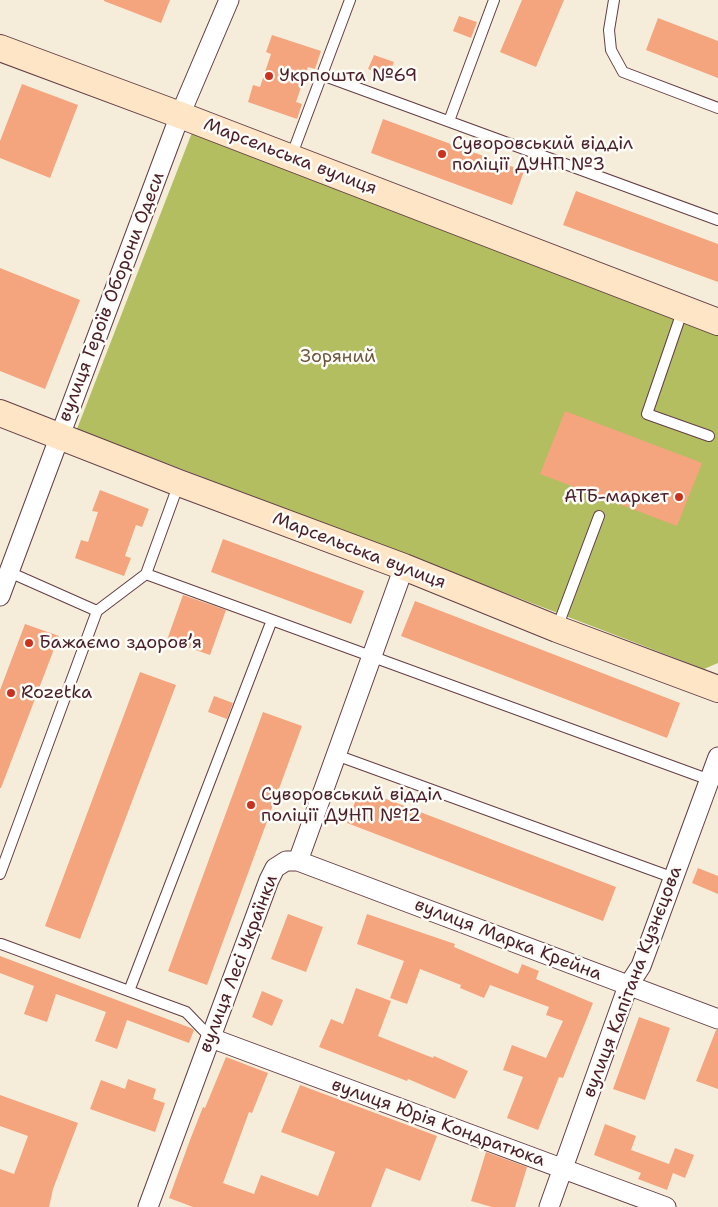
<!DOCTYPE html>
<meta charset="utf-8">
<style>
body{margin:0}
canvas{display:block;background:#f5edda}
</style>
<canvas width="718" height="1207"></canvas>
<script>
const ctx = document.querySelector('canvas').getContext('2d');
ctx.lineJoin = 'round';
function fillPath(path, color) {
  ctx.fillStyle = color;
  ctx.fill(path, 'evenodd');
}
function toPath(rows) {
  const path = new Path2D();
  for (const r of rows) {
    path.moveTo(r[0], r[1]);
    for (let i = 2; i < r.length; i += 2) path.lineTo(r[i], r[i + 1]);
  }
  return path;
}
function trace(path, color, width, dash) {
  ctx.strokeStyle = color;
  ctx.lineWidth = width;
  ctx.lineCap = dash ? 'butt' : 'round';
  ctx.setLineDash(dash || []);
  ctx.stroke(path);
}
function drawText(font, color, halo, rows, align = 'center') {
  ctx.font = font + ' "Shantell Sans",sans-serif';
  ctx.lineWidth = 5;
  ctx.setLineDash([]);
  ctx.textBaseline = 'middle';
  ctx.strokeStyle = halo;
  ctx.fillStyle = color;
  for (const [text, x, y, turn = 0] of rows) {
    ctx.save();
    ctx.translate(x, y);
    ctx.rotate((+turn || 0) * Math.PI / 180);
    ctx.textAlign = isNaN(turn) ? turn : align;
    if (halo) ctx.strokeText(text, 0, 0);
    ctx.fillText(text, 0, 0);
    ctx.restore();
  }
}
const green = toPath([
 [193,130,718,331,718,663,704,669,77,429]
]);
const building = toPath([
 [104,0,170,0,161,23,104,1],
 [522,0,564,0,536,67,500,52],
 [459,16,477,22,471,38,453,31],
 [658,18,718,41,718,78,646,50],
 [272,35,321,51,315,69,308,67,296,102,302,104,297,119,248,102,253,85,260,87,271,54,266,52],
 [374,55,394,62,388,76,368,69],
 [22,84,78,105,50,178,0,158,0,141],
 [383,119,524,171,512,205,371,153],
 [576,191,718,244,718,282,563,225],
 [0,268,80,300,45,389,0,371],
 [565,411,702,463,677,526,540,474],
 [100,490,149,509,142,527,136,525,125,556,131,558,124,576,75,558,81,540,88,542,98,512,92,511],
 [223,539,364,591,351,624,211,572],
 [183,595,226,610,210,655,167,640],
 [415,601,680,703,667,738,401,636],
 [25,624,59,636,1,788,0,788,0,690],
 [140,672,176,685,80,939,45,926],
 [214,696,233,703,227,719,208,712],
 [263,712,302,726,207,985,168,971],
 [360,789,616,887,603,921,347,823],
 [698,868,718,876,718,894,692,883],
 [288,914,323,927,306,972,271,959],
 [367,914,455,944,454,947,518,974,522,964,539,971,536,979,593,1003,563,1078,559,1077,538,1130,507,1118,523,1077,503,1070,512,1045,546,1058,563,1021,546,1015,549,1007,490,985,484,998,460,988,461,985,420,969,407,1004,390,998,404,961,357,944],
 [0,956,191,1028,194,1030,189,1043,127,1020,117,1049,95,1041,106,1012,56,994,47,1022,24,1014,34,986,0,973],
 [356,988,391,1001,378,1036,433,1058,434,1056,468,1071,455,1099,408,1079,407,1081,319,1047,331,1019,343,1024],
 [262,991,283,1000,272,1026,252,1017],
 [639,1017,670,1028,645,1100,613,1089],
 [716,1030,718,1030,718,1089,696,1081],
 [226,1057,268,1073,252,1113,249,1112,223,1183,254,1194,261,1175,318,1196,335,1152,281,1132,300,1085,437,1136,420,1181,386,1168,371,1207,193,1207,169,1198,190,1140,203,1107,205,1108],
 [128,1079,156,1089,153,1099,165,1103,155,1132,90,1109,101,1080,125,1089],
 [0,1095,78,1123,53,1189,49,1207,0,1207,0,1169,14,1174,28,1136,0,1126],
 [605,1124,636,1136,631,1150,669,1164,675,1148,694,1155,685,1178,673,1173,667,1190,638,1179,641,1173,594,1155],
 [486,1152,527,1167,515,1207,492,1207,471,1201]
]);
const lane = toPath([
 [614,0,609,30,611,50,623,72,718,108],
 [322,75,718,220],
 [449,121,494,0],
 [291,157,350,0],
 [683,309,647,414,709,436],
 [9,572,97,611],
 [146,574,710,780],
 [557,628,599,516],
 [336,755,674,878],
 [0,874,97,611,146,574,179,483],
 [1,944,186,1012,211,1038],
 [129,991,272,620]
]);
const street = toPath([
 [0,596,180,115,229,0],
 [298,861,404,567],
 [211,1038,666,1207],
 [148,1207,269,880,275,868,286,861,298,861,718,1019],
 [549,1207,628,986,641,966,718,757]
]);
const secondary = toPath([
 [0,48,180,115,718,322],
 [0,413,179,483,404,567,557,629,718,689]
]);
const markers = [
 [269,76,5,"#c8321e"],
 [442,154,5,"#c8321e"],
 [679,497,5,"#c8321e"],
 [29,643,5,"#c8321e"],
 [11,693,5,"#c8321e"],
 [251,805,5,"#c8321e"]
];
const poiNames = [
 ["Укрпошта №69",279,76],
 ["Суворовський відділ",452,144],
 ["поліції ДУНП №3",452,165],
 ["АТБ-маркет",669,497,"right"],
 ["Бажаємо здоровʼя",39,643],
 ["Rozetka",21,693],
 ["Суворовський відділ",261,795],
 ["поліції ДУНП №12",261,816]
];
const streetNames = [
 ["Марсельська вулиця",290,157,21],
 ["вулиця Героїв Оборони Одеси",112,297,-69],
 ["Марсельська вулиця",359,551,21],
 ["вулиця Марка Крейна",508,940,21],
 ["вулиця Лесі Українки",239,964,-69],
 ["вулиця Капітана Кузнєцова",633,982,-69],
 ["вулиця Юрія Кондратюка",438,1123,20]
];
const parkNames = [
 ["Зоряний",338,357]
];
fillPath(green, '#b2be60');
fillPath(building, '#f4a57e');
trace(lane, '#643e45', 12);
trace(street, '#643e45', 21);
trace(secondary, '#643e45', 28);
trace(lane, '#fff', 10);
trace(street, '#fff', 19);
trace(secondary, '#fde5c5', 26);
for (const [x, y, r, color] of markers) {
  const dot = new Path2D();
  dot.arc(x, y, r, 0, 2 * Math.PI);
  ctx.fillStyle = color;
  ctx.fill(dot);
  trace(dot, '#fdfcf7', 2);
}
drawText('18px', '#4a1f2b', '#fdfcf7', poiNames, 'left');
drawText('18px', '#4a1f2b', '#fdfcf7', streetNames);
drawText('18px', '#6e573e', '#fdfcf7', parkNames);
</script>
